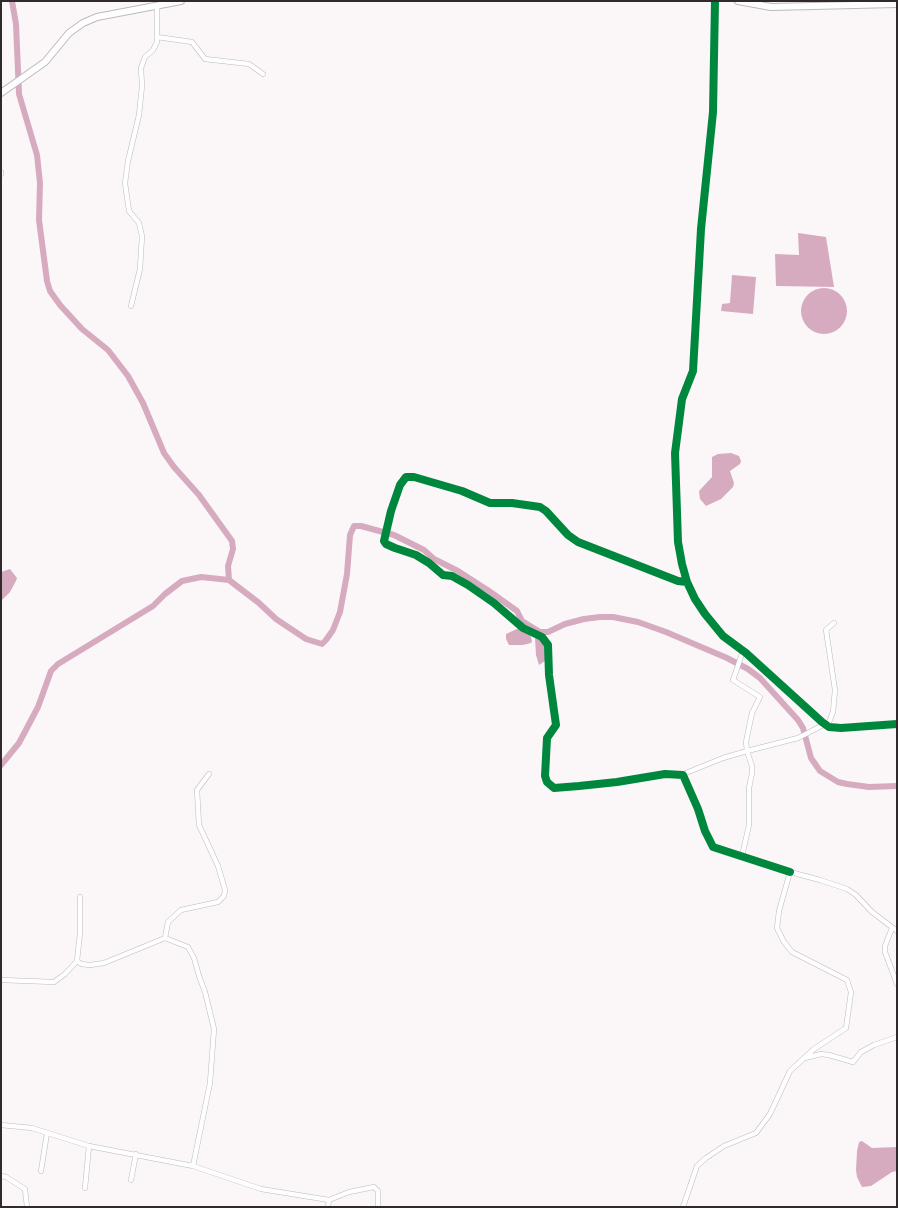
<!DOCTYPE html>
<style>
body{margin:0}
#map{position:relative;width:898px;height:1208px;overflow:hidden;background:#fbf6f8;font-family:Mulish,sans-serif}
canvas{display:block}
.frame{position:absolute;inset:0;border:2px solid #302a2c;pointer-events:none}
</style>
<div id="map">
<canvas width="898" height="1208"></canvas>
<div class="frame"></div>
</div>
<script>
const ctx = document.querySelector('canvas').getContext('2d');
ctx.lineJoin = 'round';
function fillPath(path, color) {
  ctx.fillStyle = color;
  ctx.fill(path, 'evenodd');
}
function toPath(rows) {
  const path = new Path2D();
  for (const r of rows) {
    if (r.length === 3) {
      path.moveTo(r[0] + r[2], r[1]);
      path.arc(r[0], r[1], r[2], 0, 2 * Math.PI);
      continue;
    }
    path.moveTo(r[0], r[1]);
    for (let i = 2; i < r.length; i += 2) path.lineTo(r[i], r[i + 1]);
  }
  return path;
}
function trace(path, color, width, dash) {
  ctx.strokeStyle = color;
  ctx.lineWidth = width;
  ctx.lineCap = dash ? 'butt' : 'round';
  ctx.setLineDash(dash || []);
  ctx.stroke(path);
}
const water = toPath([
 [798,233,826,237,834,287,776,286,775,254,799,255],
 [732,275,756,277,753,314,721,311,722,304,730,303],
 [824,311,23],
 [731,453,739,456,741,461,740,464,730,471,734,483,733,487,721,499,706,506,700,499,699,491,712,477,712,457,718,454],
 [10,569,17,578,16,581,10,592,1,601,1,572],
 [519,628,530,634,532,641,531,643,523,645,509,645,506,639,506,634],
 [535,638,541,638,546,644,547,649,545,661,539,665,536,655],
 [862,1141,872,1148,897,1147,897,1171,892,1172,871,1186,862,1187,857,1177,856,1170,857,1151,859,1142]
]);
const canal = toPath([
 [12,1,16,24,19,94,37,155,40,183,39,220,47,281,50,291,60,305,82,329,108,350,128,376,143,403,164,453,174,467,199,495,232,541,233,549,228,566,229,580,259,603,276,619,306,639,322,644,326,640,333,630,340,612,347,574,350,535,354,526,361,526,394,535,424,550,434,559,458,571,489,591,517,611,522,621,540,632,548,632,565,624,584,619,600,617,613,617,638,622,666,632,727,658,748,669,760,678,798,720,803,728,811,758,820,771,838,782,847,784,869,787,897,786],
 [1,765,19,743,38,707,51,671,58,664,153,606,165,594,182,581,201,577,229,580]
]);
const street = toPath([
 [715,1,713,112,701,229,693,371,682,399,675,453,678,542,682,564,687,582,695,599,705,614,723,636,746,653,822,722,829,727,841,728,897,724],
 [157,37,192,42,205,59,249,64,263,74],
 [1,172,1,174],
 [131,306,140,269,142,236,139,223,129,211,125,183,128,161,139,115,142,86,141,68,145,57,153,50,157,42,157,6],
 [687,582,678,581,578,542,568,535,546,511,540,507,512,503,490,503,462,491,414,477,406,477,400,485,391,511,384,541,386,544,395,548,416,555,429,563,443,575,452,576,468,585,494,603,523,628,542,637,548,645,549,675,556,725,547,738,545,776,547,782,554,788,579,786,617,782,665,774,683,775,698,809,705,831,713,847,790,872],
 [681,775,723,758,747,751,746,742,752,713,760,697,733,680,743,651],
 [742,856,749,825,749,788,752,773,752,766,747,751,798,738,829,722,833,712,835,690,826,630,834,623],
 [80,897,80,933,77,961,81,964,90,965,104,963,165,938,188,947,194,958,199,976,205,992,214,1029,210,1083,193,1166],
 [892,928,885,946,885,952,897,984],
 [165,938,168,922,181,910,218,902,224,896,225,890,218,866,199,825,197,790,209,774],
 [1,980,54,982,65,974,77,961],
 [805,1058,821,1054,829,1055,853,1062,861,1052,874,1045,897,1037],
 [1,1125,32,1128,89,1146,193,1166,261,1189,329,1200,328,1207],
 [41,1171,47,1133],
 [1,1176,6,1177,25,1189,27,1207],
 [131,1180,136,1154],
 [85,1188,89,1146],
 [329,1200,349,1192,374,1187,378,1191,378,1207],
 [683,1207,697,1166,706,1158,724,1146,756,1133,770,1114,790,1071,814,1049,846,1028,851,992,847,980,792,952,784,942,777,928,779,911,790,872,820,880,847,889,856,895,872,912,897,931]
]);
const secondary = toPath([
 [738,1,771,7,897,4],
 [1,93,45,62,69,33,83,23,97,17,181,1]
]);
const cycleway = toPath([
 [715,1,713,112,701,229,693,371,682,399,675,453,678,542,682,564,687,582,695,599,705,614,723,636,746,653,822,722,829,727,841,728,897,724],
 [687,582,678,581,578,542,568,535,546,511,540,507,512,503,490,503,462,491,414,477,406,477,400,485,391,511,384,541,386,544,395,548,416,555,429,563,443,575,452,576,468,585,494,603,523,628,542,637,548,645,549,675,556,725,547,738,545,776,547,782,554,788,579,786,617,782,665,774,683,775,698,809,705,831,713,847,790,872]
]);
fillPath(water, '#d7abbf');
trace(canal, '#d7abbf', 6);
trace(street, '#bebabc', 5.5);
trace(secondary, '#bebabc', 8);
trace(street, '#fefefe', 4.5);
trace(secondary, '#fefefe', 6);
trace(cycleway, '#00873e', 8);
</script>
